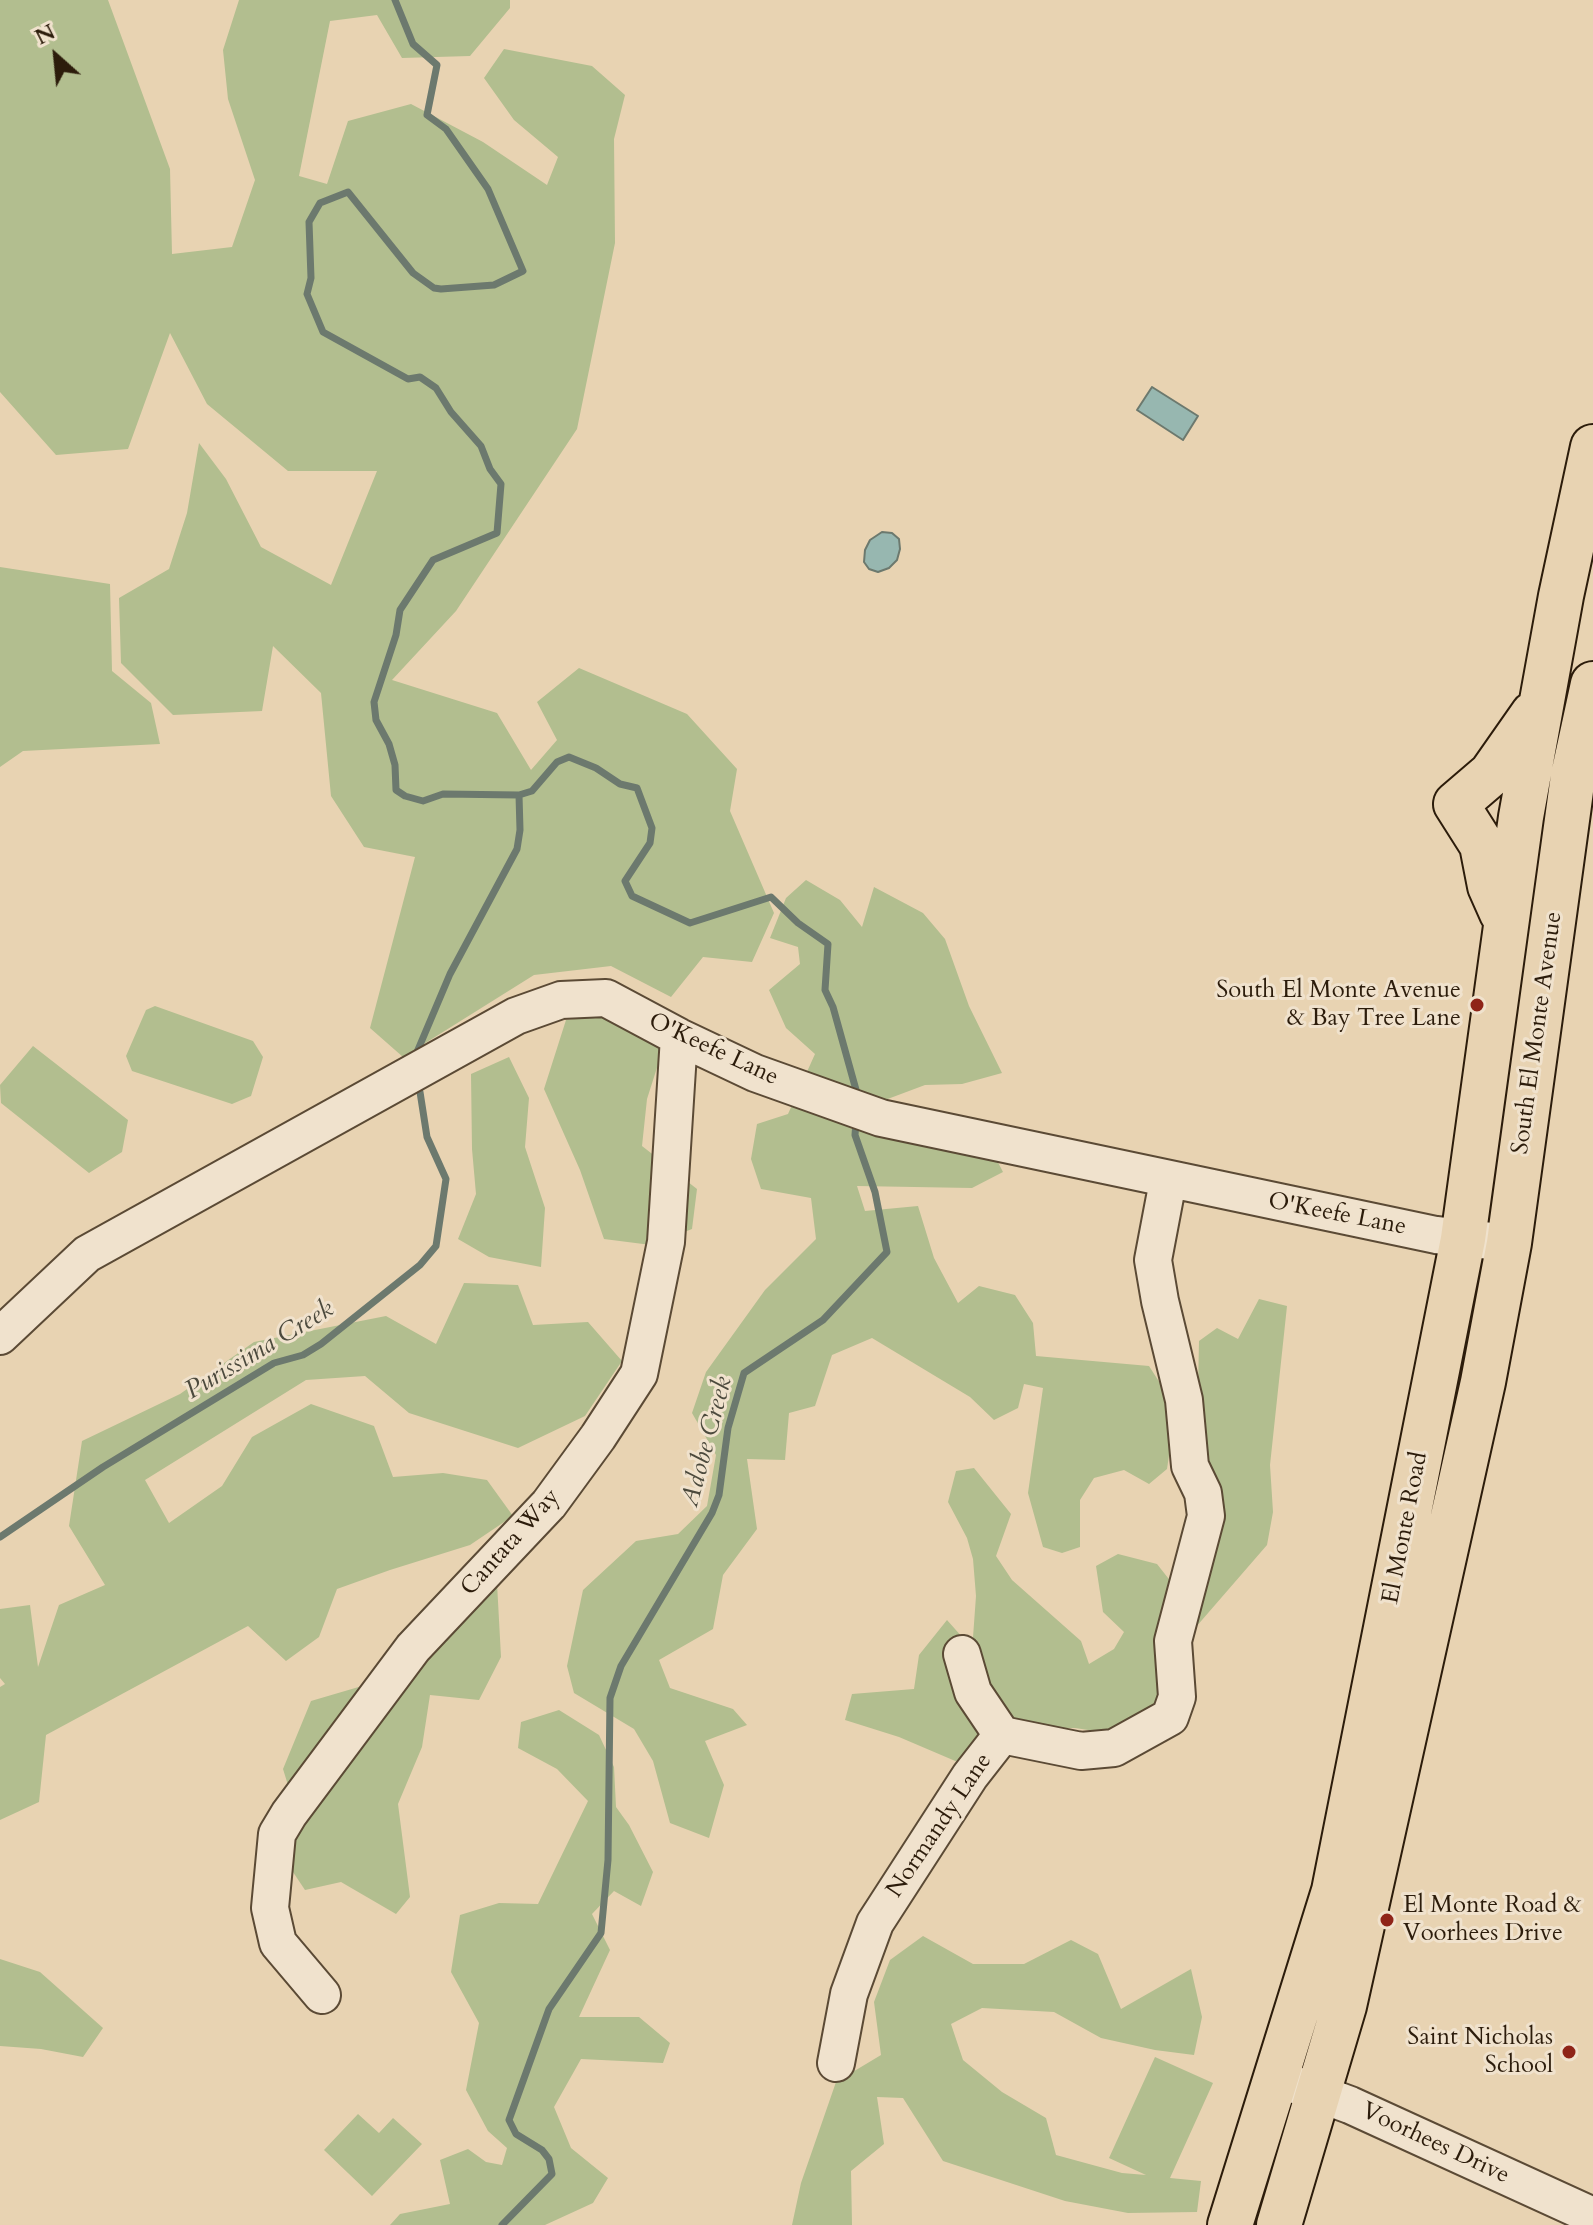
<!DOCTYPE html>
<style>
body{margin:0}
#map{position:relative;width:1593px;height:2225px;overflow:hidden;background:#e8d3b2;font-family:Cardo,serif}
canvas{display:block}
.north{position:absolute;left:16px;top:16px;width:80px;height:80px;-webkit-text-stroke:6px #f0e2cd;paint-order:stroke;rotate:333deg;font-size:22px;font-weight:700;line-height:32px;text-align:center;color:#2c1c0b}
.north::after{content:'';display:block;margin:auto;width:28px;height:36px;background:#2c1c0b;clip-path:polygon(50% 0,100% 100%,50% 72%,0 100%)}
</style>
<div id="map">
<canvas width="1593" height="2225"></canvas>
<div class="north">N</div>
</div>
<script>
const ctx = document.querySelector('canvas').getContext('2d');
ctx.lineJoin = 'round';
function fillPath(path, color) {
  ctx.fillStyle = color;
  ctx.fill(path, 'evenodd');
}
function toPath(rows) {
  const path = new Path2D();
  for (const r of rows) {
    path.moveTo(r[0], r[1]);
    for (let i = 2; i < r.length; i += 2) path.lineTo(r[i], r[i + 1]);
  }
  return path;
}
function trace(path, color, width, dash) {
  ctx.strokeStyle = color;
  ctx.lineWidth = width;
  ctx.lineCap = dash ? 'butt' : 'round';
  ctx.setLineDash(dash || []);
  ctx.stroke(path);
}
function drawText(font, color, halo, rows, align = 'center') {
  ctx.font = font + ' Cardo,serif';
  ctx.lineWidth = 6;
  ctx.setLineDash([]);
  ctx.textBaseline = 'middle';
  ctx.strokeStyle = halo;
  ctx.fillStyle = color;
  for (const [text, x, y, turn = 0] of rows) {
    ctx.save();
    ctx.translate(x, y);
    ctx.rotate((+turn || 0) * Math.PI / 180);
    ctx.textAlign = isNaN(turn) ? turn : align;
    if (halo) ctx.strokeText(text, 0, 0);
    ctx.fillText(text, 0, 0);
    ctx.restore();
  }
}
const green = toPath([
 [0,0,108,0,170,169,172,254,232,247,255,180,228,99,223,50,239,0,510,0,510,8,470,56,402,58,377,15,330,21,299,176,327,184,348,121,411,104,483,142,547,185,558,157,514,120,484,78,504,49,592,66,625,95,614,139,615,243,577,429,456,611,392,680,497,713,531,770,557,740,537,702,579,668,687,714,737,769,730,811,774,913,752,962,703,957,671,997,611,966,534,975,403,1057,370,1028,415,857,364,847,331,796,321,693,273,646,262,711,173,715,121,663,119,598,169,569,187,513,199,443,226,479,261,547,331,585,377,471,288,471,207,404,170,333,128,449,56,455,0,392],
 [0,567,110,584,112,671,151,703,160,744,23,751,0,767],
 [806,880,840,900,862,927,874,887,923,913,945,939,969,1006,1002,1073,962,1084,925,1085,885,1100,881,1123,990,1147,1003,1172,972,1188,857,1186,865,1211,918,1206,934,1258,958,1303,979,1286,1015,1295,1033,1323,1036,1356,1149,1366,1176,1408,1167,1469,1149,1484,1124,1470,1094,1478,1080,1500,1080,1547,1062,1553,1043,1547,1028,1493,1043,1388,1024,1384,1018,1408,994,1420,970,1397,872,1338,832,1355,815,1406,789,1413,785,1460,747,1459,757,1529,723,1575,713,1629,659,1660,670,1688,733,1709,747,1725,705,1741,724,1785,709,1838,670,1823,653,1761,634,1729,574,1693,567,1666,583,1590,636,1541,678,1534,707,1506,716,1455,692,1413,706,1372,765,1290,816,1239,811,1198,761,1189,751,1159,757,1124,788,1114,815,1054,786,1028,769,990,800,964,798,947,770,938,786,898],
 [155,1006,253,1041,263,1057,251,1096,232,1104,132,1071,126,1056,146,1010],
 [628,1012,662,1052,647,1099,642,1146,697,1189,692,1229,651,1245,604,1239,580,1170,544,1089,566,1020],
 [33,1046,128,1120,122,1152,89,1173,1,1103,0,1085],
 [509,1057,529,1098,525,1147,545,1208,541,1267,489,1257,458,1239,476,1194,472,1149,471,1074],
 [464,1283,518,1285,533,1325,588,1322,622,1361,585,1416,518,1448,409,1413,365,1376,306,1380,145,1480,169,1523,222,1486,252,1437,311,1404,374,1426,393,1477,443,1473,487,1480,513,1516,470,1545,390,1570,337,1589,319,1637,286,1661,248,1626,46,1735,39,1802,0,1820,0,1687,5,1684,0,1678,0,1609,30,1605,38,1667,59,1605,105,1585,69,1526,82,1441,180,1394,254,1342,386,1316,436,1344],
 [1259,1299,1287,1306,1270,1465,1273,1512,1267,1545,1189,1635,1194,1661,1175,1689,1128,1736,1075,1728,1018,1728,982,1713,972,1651,976,1596,973,1559,967,1538,948,1502,956,1471,974,1468,1011,1514,996,1556,1012,1580,1081,1641,1089,1664,1114,1649,1124,1632,1103,1612,1096,1566,1118,1554,1157,1564,1183,1597,1211,1538,1217,1479,1197,1438,1199,1341,1217,1328,1238,1339],
 [497,1583,501,1657,479,1700,430,1695,422,1747,398,1804,410,1897,396,1914,341,1882,305,1890,285,1860,296,1811,283,1769,311,1701,362,1686],
 [947,1620,963,1638,990,1748,974,1769,899,1737,845,1720,852,1694,914,1689,919,1655],
 [559,1710,599,1735,614,1767,616,1807,629,1825,653,1872,641,1906,614,1891,592,1914,610,1950,579,2017,639,2017,670,2043,663,2063,581,2059,554,2107,571,2148,608,2178,593,2203,545,2225,390,2225,400,2214,450,2204,440,2160,468,2149,486,2162,502,2165,507,2148,488,2131,466,2090,479,2023,451,1972,460,1915,499,1903,538,1904,588,1801,557,1769,518,1748,521,1722],
 [923,1936,973,1964,1024,1964,1071,1940,1098,1954,1121,2009,1191,1969,1202,2017,1194,2055,1155,2050,1101,2038,1054,2012,982,2008,951,2024,963,2060,1002,2092,1046,2118,1056,2155,1122,2173,1146,2175,1109,2158,1155,2057,1213,2083,1170,2178,1201,2181,1197,2212,1128,2213,1065,2201,943,2161,903,2098,877,2097,884,2144,851,2171,852,2225,792,2225,801,2183,836,2082,881,2055,874,2002,890,1960],
 [0,1959,40,1972,103,2028,83,2057,41,2049,0,2046],
 [358,2114,379,2133,393,2118,422,2144,372,2196,324,2150]
]);
const water = toPath([
 [1152,387,1198,416,1183,440,1137,410,1152,387],
 [882,532,892,533,899,539,900,549,897,560,889,568,878,572,869,569,864,562,865,550,870,540,882,532]
]);
const stream = toPath([
 [395,0,413,44,437,65,427,115,446,129,488,189,523,271,494,285,441,289,434,288,413,273,348,192,320,203,309,222,311,278,307,294,323,332,408,379,420,377,436,388,451,412,481,446,490,469,501,484,497,533,433,560,400,610,396,635,374,702,376,720,389,744,395,765,396,790,405,796,423,801,443,794,519,795,532,791,557,762,569,757,596,768,620,784,637,788,652,828,650,843,625,881,632,896,690,923,771,897,798,923,828,944,825,990,833,1007,858,1097],
 [417,1052,450,974,517,849,520,830,519,795],
 [0,1537,103,1467,274,1363,303,1355,321,1344,420,1265,436,1246,446,1179,427,1137,420,1092],
 [502,2225,552,2174,549,2159,542,2150,516,2134,509,2120,549,2009,601,1933,608,1860,610,1698,621,1666,712,1513,719,1495,728,1428,744,1373,823,1320,887,1252,875,1192,855,1135,856,1122]
]);
const minor = toPath([
 [0,1336,87,1254,516,1016,561,1000,606,998,679,1037,755,1073,881,1118,1436,1235,1491,1241],
 [962,1654,973,1692,1002,1735],
 [1002,1735,1081,1751,1114,1748,1170,1717,1177,1697,1173,1641,1206,1516,1203,1493,1190,1466,1184,1400,1160,1301,1153,1260,1168,1181],
 [322,1995,278,1943,270,1908,277,1834,289,1814,413,1648,549,1504,598,1437,639,1374,666,1242,679,1037],
 [836,2063,849,1994,875,1923,970,1776,1002,1735],
 [1274,2077,1350,2105,1593,2216]
]);
const major = toPath([
 [1502,913,1490,886,1482,845,1456,804,1491,774,1533,714],
 [1230,2225,1334,1891,1463,1239,1521,817,1561,596,1593,447],
 [1279,2225,1344,2006,1483,1382,1509,1243,1573,776,1593,684]
]);
const markers = [
 [1477,1005,8,"#8f2418"],
 [1387,1920,8,"#8f2418"],
 [1569,2052,8,"#8f2418"]
];
const poiNames = [
 ["South El Monte Avenue",1461,991],
 ["& Bay Tree Lane",1461,1019],
 ["El Monte Road &",1403,1906,"left"],
 ["Voorhees Drive",1403,1934,"left"],
 ["Saint Nicholas",1553,2038],
 ["School",1553,2066]
];
const streetNames = [
 ["South El Monte Avenue",1538,1033,-82],
 ["O'Keefe Lane",713,1050,25],
 ["O'Keefe Lane",1337,1215,11],
 ["El Monte Road",1406,1528,-79],
 ["Cantata Way",511,1543,-48],
 ["Normandy Lane",940,1826,-56],
 ["Voorhees Drive",1435,2144,25]
];
const waterNames = [
 ["Purissima Creek",260,1351,-31],
 ["Adobe Creek",708,1442,-75]
];
fillPath(green, '#b2be8f');
fillPath(water, '#97b7b0');
trace(water, '#6c796e', 2);
trace(stream, '#6c796e', 7);
trace(minor, '#5b4a35', 40);
trace(major, '#2c1c0b', 48);
trace(minor, '#f0e2cd', 36);
trace(major, '#e8d3b2', 44);
for (const [x, y, r, color] of markers) {
  const dot = new Path2D();
  dot.arc(x, y, r, 0, 2 * Math.PI);
  ctx.fillStyle = color;
  ctx.fill(dot);
  trace(dot, '#f0e2cd', 3);
}
drawText('24px', '#2c1c0b', '#f0e2cd', poiNames, 'right');
drawText('24px', '#2c1c0b', '#f0e2cd', streetNames);
drawText('italic 26px', '#4c4a3d', '#f0e2cd', waterNames);
</script>
